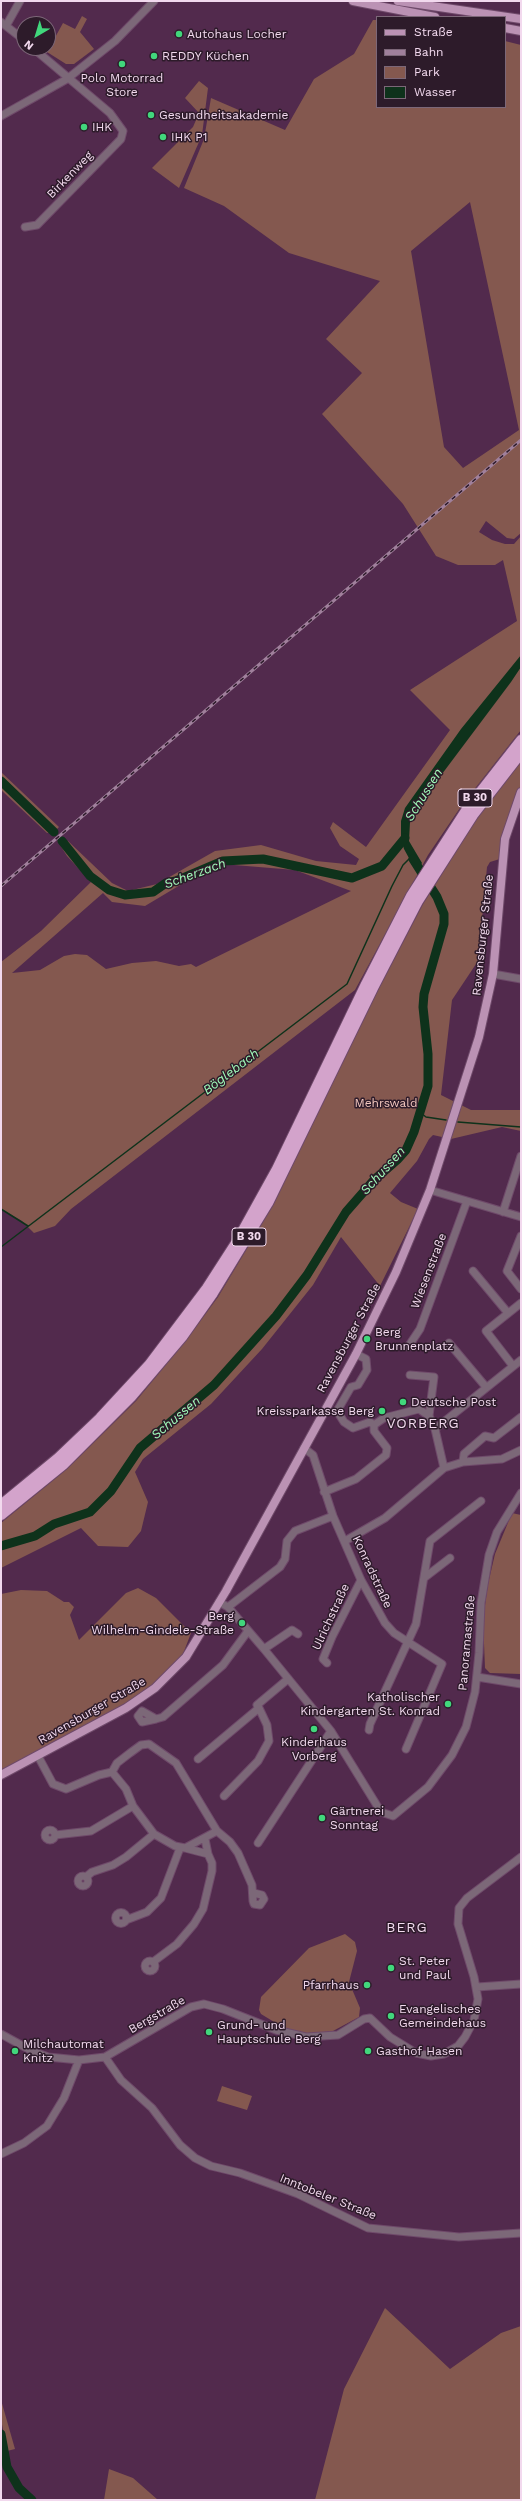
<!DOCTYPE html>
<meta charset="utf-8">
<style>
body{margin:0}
#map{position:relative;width:522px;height:2501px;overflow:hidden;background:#522a4d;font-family:"Work Sans",sans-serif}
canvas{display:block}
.frame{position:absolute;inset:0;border:2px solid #f2d9ee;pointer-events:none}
.legend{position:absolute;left:376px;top:16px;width:130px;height:92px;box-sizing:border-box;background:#2d1b2a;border:1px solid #7c6778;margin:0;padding:5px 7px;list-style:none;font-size:12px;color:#f2d9ee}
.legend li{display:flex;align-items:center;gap:8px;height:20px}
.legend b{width:20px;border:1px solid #7c6778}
.north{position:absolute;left:16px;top:16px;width:40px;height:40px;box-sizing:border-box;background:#2d1b2a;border:1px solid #7c6778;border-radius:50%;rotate:218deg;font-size:11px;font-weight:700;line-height:16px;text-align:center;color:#f2d9ee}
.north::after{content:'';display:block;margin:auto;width:14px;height:18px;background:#41d77c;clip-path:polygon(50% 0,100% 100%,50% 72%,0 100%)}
</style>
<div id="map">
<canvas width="522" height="2501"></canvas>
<div class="frame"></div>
<ul class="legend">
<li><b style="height:5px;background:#bb92b4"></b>Straße</li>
<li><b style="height:5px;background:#a0809c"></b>Bahn</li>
<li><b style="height:11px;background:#84584f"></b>Park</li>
<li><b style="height:11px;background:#0e321b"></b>Wasser</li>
</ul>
<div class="north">N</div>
</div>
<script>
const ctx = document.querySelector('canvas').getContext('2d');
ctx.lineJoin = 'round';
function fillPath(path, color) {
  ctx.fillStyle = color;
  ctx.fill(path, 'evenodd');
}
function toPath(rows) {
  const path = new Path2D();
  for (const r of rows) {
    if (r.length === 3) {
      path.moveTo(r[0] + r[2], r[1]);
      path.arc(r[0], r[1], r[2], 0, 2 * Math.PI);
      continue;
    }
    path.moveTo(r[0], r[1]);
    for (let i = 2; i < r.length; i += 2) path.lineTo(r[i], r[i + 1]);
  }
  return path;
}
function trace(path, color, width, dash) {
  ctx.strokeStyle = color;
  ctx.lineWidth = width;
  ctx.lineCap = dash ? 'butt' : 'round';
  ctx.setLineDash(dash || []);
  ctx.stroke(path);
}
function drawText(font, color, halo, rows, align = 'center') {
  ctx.font = font + ' "Work Sans",sans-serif';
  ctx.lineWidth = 3;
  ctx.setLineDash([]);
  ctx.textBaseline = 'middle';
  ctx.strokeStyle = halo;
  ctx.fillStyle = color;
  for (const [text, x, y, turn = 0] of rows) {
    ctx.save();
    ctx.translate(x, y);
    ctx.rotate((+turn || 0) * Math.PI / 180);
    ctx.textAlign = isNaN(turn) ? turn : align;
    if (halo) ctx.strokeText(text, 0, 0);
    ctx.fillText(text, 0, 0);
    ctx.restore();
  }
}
const green = toPath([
 [82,16,87,19,80,32,94,49,74,64,66,64,47,52,63,23,75,29],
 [373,20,377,20,377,107,505,107,505,41,521,45,521,533,514,539,507,538,486,521,479,532,492,540,505,544,514,544,521,536,521,730,462,805,428,855,355,990,71,1209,55,1226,34,1233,22,1221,1,1209,1,962,41,931,91,882,67,856,60,845,68,841,112,883,128,891,157,884,215,851,261,845,316,861,356,865,359,859,340,846,330,828,333,822,366,847,450,730,410,690,517,621,503,560,495,565,458,565,436,556,403,504,322,414,362,373,326,339,380,281,289,253,224,206,184,188,204,139,211,98,285,130,314,79,354,54],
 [470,202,519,430,463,468,444,447,411,251],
 [222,864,295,870,351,891,196,967,191,964,179,966,156,961,132,963,106,969,87,955,75,954,64,956,40,970,12,973,103,893,112,902,145,906,202,872],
 [199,81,208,88,202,135,179,188,152,168,193,127,199,113,185,98],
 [521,762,521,792,503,858,490,862,487,867,478,961,452,1000,441,1095,471,1110,521,1110,521,1131,502,1127,451,1139,433,1135,429,1139,417,1161,390,1193,401,1202,418,1209,380,1286,341,1237,313,1285,262,1349,211,1404,143,1459,135,1472,148,1502,141,1531,128,1547,98,1546,81,1528,1,1568,1,1523,67,1469,136,1401,187,1339,218,1297,273,1205,378,990,423,904,477,818],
 [1,772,59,827,54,832,47,833,1,790],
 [512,1513,521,1515,521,1674,490,1673,485,1668,483,1619,488,1584,495,1554],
 [138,1588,156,1598,191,1633,178,1667,155,1688,1,1775,1,1594,21,1590,47,1591,64,1602,69,1602,74,1607,70,1615,79,1640,126,1593],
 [345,1934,355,1942,357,1951,349,1982,360,2008,359,2017,333,2031,309,2034,284,2028,261,2014,259,2010,261,1997,309,1948],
 [222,2086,252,2096,247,2110,217,2101],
 [385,2308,450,2369,501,2333,521,2326,521,2500,315,2500,344,2389],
 [1,2400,15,2449,7,2451,1,2419],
 [109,2469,133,2478,158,2500,104,2500]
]);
const water = toPath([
 [521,655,521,667,511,682,415,810,410,822,409,841,422,863,416,871,404,849,401,838,401,821,405,808,461,729]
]);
const stream = toPath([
 [421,1113,426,1117,446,1120],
 [458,1122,521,1127],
 [1,1209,28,1226],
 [1,1247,347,984,392,886,403,865,410,858]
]);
const river = toPath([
 [1,781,54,832],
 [62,841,90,876,109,890,125,895,153,892,166,883,176,881,223,861,263,859,352,878,382,866,405,838],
 [1,1546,35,1536,54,1524,90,1512,111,1491,140,1448,214,1385,276,1316,307,1275,346,1212,374,1180,398,1159,406,1150,414,1132,428,1086,428,1054,423,1007,424,994,444,924,444,914,437,897,413,859],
 [1,2434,7,2467,19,2488,32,2500]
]);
const minor = toPath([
 [1,22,24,40],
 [6,26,20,1],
 [1,116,67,79,115,41,154,1],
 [25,227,37,225,121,139,123,131,110,113,33,48],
 [493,974,521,979],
 [430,1190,521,1217],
 [503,1212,521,1156],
 [521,1236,507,1271,521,1289],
 [473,1271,508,1313],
 [408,1347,420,1329,467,1201],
 [445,1347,449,1343,486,1387],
 [356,1354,366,1359,367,1370,358,1385,351,1387,337,1411,344,1422,353,1428,370,1422,374,1425],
 [513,1366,486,1331,521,1303],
 [410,1375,434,1377,429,1416],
 [374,1425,384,1418,419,1409,429,1416,435,1429],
 [304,1448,313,1455,333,1516,361,1580,385,1623,394,1633,442,1664,406,1749],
 [463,1462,464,1454,485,1436,494,1438,521,1417],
 [444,1468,435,1429,521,1360],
 [324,1492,356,1479,386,1455,387,1448,374,1431,374,1425],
 [345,1541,385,1518,444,1468,463,1462,502,1459,521,1450],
 [424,1578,450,1558],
 [219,1602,228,1607,264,1649,331,1731,381,1812,393,1816,428,1787,452,1755,466,1727,475,1692,479,1653,481,1603,489,1555,497,1532,521,1493],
 [228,1607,280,1567,285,1559,287,1541,295,1531,333,1516],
 [264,1649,292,1630,298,1634],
 [327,1663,323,1659,332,1637,361,1580],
 [477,1677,521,1684],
 [156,1719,142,1722,138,1716,142,1711,156,1719,163,1717,223,1665,248,1631],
 [369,1730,370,1724,416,1624,430,1541,481,1501],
 [38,1756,53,1784,66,1789,99,1775,112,1772,117,1763,130,1753,141,1745,149,1744,176,1763,217,1831,185,1848,175,1846,154,1834,133,1806,126,1789,112,1772],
 [198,1759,259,1708,257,1705,288,1679],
 [224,1796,258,1761,269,1741,267,1725,259,1708],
 [50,1835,5],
 [217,1831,230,1842,238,1853,252,1885,253,1901,254,1904,260,1905,264,1899,262,1895,254,1893],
 [55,1835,91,1831,133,1806],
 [258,1843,331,1731],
 [185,1848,208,1854,205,1839],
 [83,1881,5],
 [86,1877,92,1872,113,1865,126,1857,154,1834],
 [121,1918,5.5],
 [126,1920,147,1912,161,1898,180,1848],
 [150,1966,5],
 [153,1962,177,1944,194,1924,203,1909,212,1871,212,1863,208,1854],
 [477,1987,521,1984],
 [1,2034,32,2051,48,2057,79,2060,105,2057,191,2007,204,2004,223,2009,276,2030,306,2037,338,2035,364,2019,370,2018,390,2037,416,2053,431,2056,444,2054,458,2046,465,2037,474,2020,478,1999,474,1977,458,1924,459,1908,467,1898,521,1857],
 [105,2057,121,2080,152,2108,180,2145,195,2158,211,2166,240,2173,298,2194,368,2228,459,2237,521,2233],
 [1,2154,24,2143,47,2126,64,2098,79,2060]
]);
const major = toPath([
 [353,1,435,17],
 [398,1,521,19],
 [505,28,521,31],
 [1,1775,126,1708,155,1688,186,1657,226,1591,356,1354,396,1272,430,1190,479,1037,493,974,505,839,521,792]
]);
const highway = toPath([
 [1,1505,58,1458,100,1418,149,1365,207,1288,236,1243,277,1169,366,984,411,896,467,809,521,740],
 [1,1515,64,1464,131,1397,182,1337,213,1293,268,1203,373,988,418,901,473,815,521,753]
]);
const rail = toPath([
 [1,886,521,440]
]);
const markers = [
 [179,34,4,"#41d77c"],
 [154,56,4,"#41d77c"],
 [122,64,4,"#41d77c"],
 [151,115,4,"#41d77c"],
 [84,127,4,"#41d77c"],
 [163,137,4,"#41d77c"],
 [367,1339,4,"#41d77c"],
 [403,1402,4,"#41d77c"],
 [382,1411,4,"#41d77c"],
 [242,1623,4,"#41d77c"],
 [448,1704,4,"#41d77c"],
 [314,1729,4,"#41d77c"],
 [322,1818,4,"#41d77c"],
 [391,1968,4,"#41d77c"],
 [367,1985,4,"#41d77c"],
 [391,2016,4,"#41d77c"],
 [209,2032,4,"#41d77c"],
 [15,2051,4,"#41d77c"],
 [368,2051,4,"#41d77c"]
];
const shields = [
 [475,798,34],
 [249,1237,34]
];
const shieldNames = [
 ["B 30",475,798],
 ["B 30",249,1237]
];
const poiNames = [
 ["Autohaus Locher",187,34],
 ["REDDY Küchen",162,56],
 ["Polo Motorrad",122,78,"center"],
 ["Store",122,92,"center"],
 ["Gesundheitsakademie",159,115],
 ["IHK",92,127],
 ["IHK P1",171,137],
 ["Berg",375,1332],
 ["Brunnenplatz",375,1346],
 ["Deutsche Post",411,1402],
 ["Kreissparkasse Berg",374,1411,"right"],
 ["Berg",234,1616,"right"],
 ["Wilhelm-Gindele-Straße",234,1630,"right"],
 ["Katholischer",440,1697,"right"],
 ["Kindergarten St. Konrad",440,1711,"right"],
 ["Kinderhaus",314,1742,"center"],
 ["Vorberg",314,1756,"center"],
 ["Gärtnerei",330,1811],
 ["Sonntag",330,1825],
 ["St. Peter",399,1961],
 ["und Paul",399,1975],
 ["Pfarrhaus",359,1985,"right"],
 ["Evangelisches",399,2009],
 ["Gemeindehaus",399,2023],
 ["Grund- und",217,2025],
 ["Hauptschule Berg",217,2039],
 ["Milchautomat",23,2044],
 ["Knitz",23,2058],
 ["Gasthof Hasen",376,2051]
];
const streetNames = [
 ["Birkenweg",70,175,-46],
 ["Ravensburger Straße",483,935,-84],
 ["Wiesenstraße",429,1271,-69],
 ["Ravensburger Straße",349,1338,-62],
 ["Konradstraße",372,1572,65],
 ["Ulrichstraße",331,1617,-65],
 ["Panoramastraße",467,1643,-85],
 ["Ravensburger Straße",92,1711,-30],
 ["Bergstraße",157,2015,-30],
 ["Inntobeler Straße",328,2197,22]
];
const parkNames = [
 ["Mehrswald",386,1103]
];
const waterNames = [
 ["Schussen",424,795,-58],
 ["Scherzach",195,874,-20],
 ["Böglebach",231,1072,-37],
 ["Schussen",383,1171,-48],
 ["Schussen",176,1418,-40]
];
const quarterNames = [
 ["VORBERG",423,1424],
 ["BERG",407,1928]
];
fillPath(green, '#84584f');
fillPath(water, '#0e321b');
trace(stream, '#0e321b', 1.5);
trace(river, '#0e321b', 9);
trace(minor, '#6f4a6a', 9);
trace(major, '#6f4a6a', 10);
trace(highway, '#6f4a6a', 12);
trace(minor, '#7c6878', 7);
trace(major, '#bb92b4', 8);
trace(highway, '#d3a3cb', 10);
trace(rail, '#a0809c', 3);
trace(rail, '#2d1b2a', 1.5, [4.5]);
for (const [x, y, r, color] of markers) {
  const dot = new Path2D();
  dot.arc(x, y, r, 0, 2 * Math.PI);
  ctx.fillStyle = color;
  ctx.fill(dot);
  trace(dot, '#2d1b2a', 1.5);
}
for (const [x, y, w] of shields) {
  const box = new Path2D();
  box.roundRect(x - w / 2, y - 9, w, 18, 3);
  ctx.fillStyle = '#2d1b2a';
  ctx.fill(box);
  trace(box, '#f2d9ee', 1);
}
drawText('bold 11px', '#f2d9ee', null, shieldNames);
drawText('12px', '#f2d9ee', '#2d1b2a', poiNames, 'left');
drawText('12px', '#f2d9ee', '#2d1b2a', streetNames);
drawText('12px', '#f4c8bf', '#2d1b2a', parkNames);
drawText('italic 13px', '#a0fdba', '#2d1b2a', waterNames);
ctx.letterSpacing = '1px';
drawText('14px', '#f2d9ee', '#2d1b2a', quarterNames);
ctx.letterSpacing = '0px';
</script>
